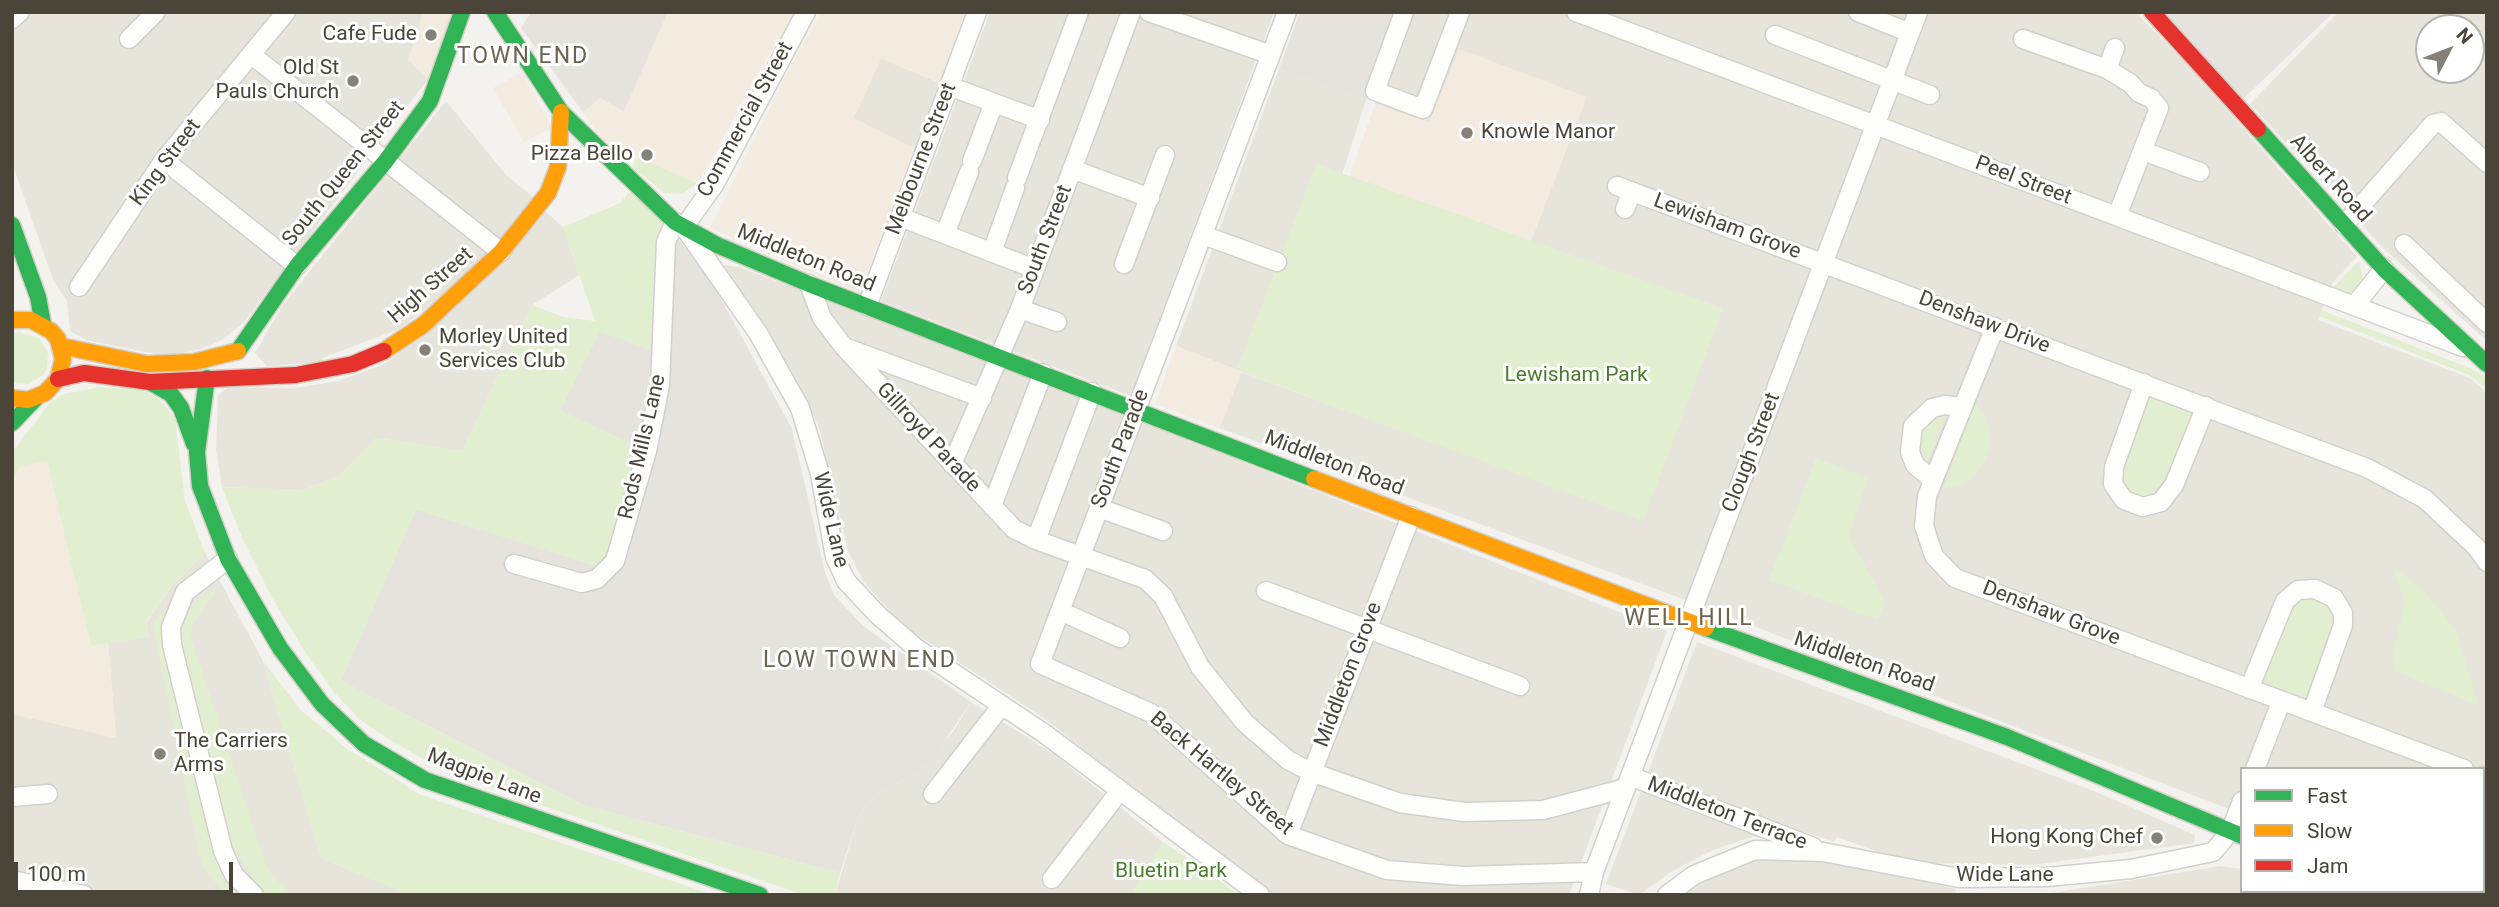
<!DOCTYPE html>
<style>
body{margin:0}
#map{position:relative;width:2499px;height:907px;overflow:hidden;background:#f4f2ee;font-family:Roboto,sans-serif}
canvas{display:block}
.frame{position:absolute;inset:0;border:14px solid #4b4439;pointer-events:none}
.legend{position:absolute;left:2240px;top:767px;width:245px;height:126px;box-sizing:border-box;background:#fff;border:2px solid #b7b4b0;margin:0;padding:9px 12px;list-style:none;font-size:21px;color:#4b4439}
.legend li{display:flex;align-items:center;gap:14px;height:35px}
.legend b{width:35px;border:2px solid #b7b4b0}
.north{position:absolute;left:2415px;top:14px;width:70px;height:70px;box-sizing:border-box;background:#fff;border:2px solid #b7b4b0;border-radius:50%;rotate:48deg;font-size:19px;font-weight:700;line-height:28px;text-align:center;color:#4b4439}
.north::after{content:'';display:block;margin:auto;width:24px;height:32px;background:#868178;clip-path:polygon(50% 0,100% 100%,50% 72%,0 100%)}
.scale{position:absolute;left:14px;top:862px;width:219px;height:32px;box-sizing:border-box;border:4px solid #4b4439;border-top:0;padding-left:9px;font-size:21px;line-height:24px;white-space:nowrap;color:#4b4439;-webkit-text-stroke:5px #fff;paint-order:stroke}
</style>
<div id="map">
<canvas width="2499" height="907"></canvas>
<div class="frame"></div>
<ul class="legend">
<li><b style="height:9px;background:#30b455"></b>Fast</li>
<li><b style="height:9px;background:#ff9f0a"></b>Slow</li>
<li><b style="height:9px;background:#e5322d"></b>Jam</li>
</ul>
<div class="north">N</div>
<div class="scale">100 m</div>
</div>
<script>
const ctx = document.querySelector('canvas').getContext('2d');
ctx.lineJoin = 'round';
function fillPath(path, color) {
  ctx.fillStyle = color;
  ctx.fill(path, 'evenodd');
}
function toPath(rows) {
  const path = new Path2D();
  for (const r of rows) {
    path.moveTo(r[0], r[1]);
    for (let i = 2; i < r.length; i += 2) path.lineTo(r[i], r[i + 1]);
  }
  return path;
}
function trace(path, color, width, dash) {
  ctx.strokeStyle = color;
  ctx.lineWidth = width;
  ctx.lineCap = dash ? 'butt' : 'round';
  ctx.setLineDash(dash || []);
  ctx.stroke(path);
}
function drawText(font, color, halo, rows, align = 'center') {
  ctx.font = font + ' Roboto,sans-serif';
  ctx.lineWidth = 6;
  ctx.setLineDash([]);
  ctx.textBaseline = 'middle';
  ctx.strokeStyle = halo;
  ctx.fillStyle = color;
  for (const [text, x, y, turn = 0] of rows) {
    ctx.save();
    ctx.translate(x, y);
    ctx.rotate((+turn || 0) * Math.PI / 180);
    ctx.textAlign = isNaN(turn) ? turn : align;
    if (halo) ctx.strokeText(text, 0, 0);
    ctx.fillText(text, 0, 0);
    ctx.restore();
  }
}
const residential = toPath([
 [12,12,451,12,428,79,244,322,222,340,198,350,166,356,86,340,70,331,67,301,54,282,12,163],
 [990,12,1274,12,1131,396,881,301],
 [1410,12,2135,12,2180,57,2357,257,2332,283,2318,320,2470,378,2487,393,2487,895,2426,895,2418,891,2483,891,2483,769,2242,769,2242,814,1683,599,1220,428,1241,372,1437,444,1723,309,1531,241,1586,97,1429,123,1375,104],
 [2339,12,2487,12,2487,341,2383,248,2250,104],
 [2429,28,2471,28,2471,70,2429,70],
 [881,58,940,83,915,149,853,119],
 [1279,69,1366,100,1342,175,1317,165,1237,370,1176,346],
 [446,101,506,175,540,203,501,252,399,329,322,358,322,362,267,366,255,353,282,306],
 [545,211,563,227,579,275,532,305,462,451,376,438,339,476,304,490,222,487,216,450,218,396,228,387,296,388,338,381,380,366,392,359],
 [722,265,739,267,1120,413,1667,631,1569,895,1270,895,1217,858,1047,720,902,625,864,582,848,551,820,431,805,395],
 [205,553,263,661,321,858,411,895,12,895,12,714,116,737,108,643,149,636,146,623,171,587],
 [1697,642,2094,791,2195,835,2194,843,2032,865,1921,863,1887,855,1837,837,1834,842,1765,819,1758,835,1713,850,1671,872,1639,895,1606,884],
 [971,702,1055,755,1163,842,1131,895,835,895,858,817,873,796,908,777,953,732],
 [1775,857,1860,867,1956,889,1955,895,1682,895,1714,875,1750,860],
 [2220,866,2242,869,2242,891,2340,891,2350,895,2005,895,2052,893]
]);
const commercial = toPath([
 [423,12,450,12,428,79,408,60],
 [668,12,799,12,768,56,698,183,619,151,620,146,603,140,583,112,600,98,624,110],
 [822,12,965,12,940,83,881,59,854,118,915,149,859,293,710,228,792,63],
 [1459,49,1587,97,1531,241,1349,178,1375,104,1429,122],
 [522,72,552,128,524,142,493,88],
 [1176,346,1241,372,1220,428,1155,404],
 [47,461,91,646,108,643,116,738,12,714,12,482,21,466]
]);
const industrial = toPath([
 [1300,12,1395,12,1366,100,1279,69],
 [2164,12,2334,12,2243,99],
 [663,220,709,277,792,429,825,573,834,595,863,626,971,702,934,756,908,777,873,796,858,817,840,873,583,805,341,681,416,509,608,570,560,410,600,331,656,352]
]);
const green = toPath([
 [637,158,698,183,682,194,665,193,632,167],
 [1316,164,1723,309,1643,521,1237,370],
 [629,192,663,220,656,352,600,332,560,410,647,451,608,570,416,510,341,681,583,805,840,873,835,895,804,895,506,793,437,767,392,741,359,719,333,691,307,655,271,596,241,535,222,487,305,490,339,476,376,438,462,451,532,305,563,317,595,321,563,227,620,203],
 [2359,261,2363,280,2356,292,2344,297,2289,278,2291,272,2333,288],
 [2321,310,2472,369,2487,378,2487,388,2469,375,2319,316],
 [19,332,39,338,48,352,47,368,43,375,29,384,12,383,12,334],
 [2144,383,2206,406,2161,502,2124,500,2114,467],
 [101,387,140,390,156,397,167,408,175,420,185,501,205,553,171,587,146,622,149,636,91,646,47,461,21,466,12,481,12,452,50,403,64,394],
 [1975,403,1985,416,1990,432,1990,449,1984,464,1974,477,1959,486,1943,489],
 [1947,412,1926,466,1917,448,1921,428,1927,420],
 [1816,458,1868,478,1849,536,1885,602,1878,620,1769,580],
 [2392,566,2423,589,2455,629,2479,706,2395,671,2393,654,2405,602],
 [219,588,195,621,190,635,267,868,290,895,267,895,259,888,231,844,179,639,183,613,187,615,201,596],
 [2312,597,2328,604,2337,618,2309,696,2305,698,2265,682,2262,676,2290,607,2296,601],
 [167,604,163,623,165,649,188,751,217,857,244,895,225,895,202,866,198,850,153,625],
 [263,661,301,710,346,748,419,794,713,895,411,895,321,858],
 [1163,842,1204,869,1239,895,1131,895]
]);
const parking = toPath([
 [531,12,668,12,624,111,600,98,583,112,521,28]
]);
const street = toPath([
 [806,12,714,185,684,227,758,333,800,408,820,474,835,557,846,581,878,615,916,648,1045,734,1260,895],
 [1149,12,1271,55],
 [1287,12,1040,664,1151,713,1288,835,1387,870,1463,876,1594,872],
 [1404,12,1375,91,1423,109,1460,12],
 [1576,12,2463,347],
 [1858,12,1910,33],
 [12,19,20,12],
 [1775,35,1930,95],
 [129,39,156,12],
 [2023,39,2107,69,2130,83,2139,93,2151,98,2159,108,2117,216],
 [253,56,501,252],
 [2107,69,2115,48],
 [949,86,1040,120],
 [2143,151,2200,172],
 [164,160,297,266],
 [972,161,994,103],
 [1072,169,1150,198],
 [1017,178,1079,12],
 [1617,186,2367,468,2425,499,2477,548,2487,562],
 [1625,209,1632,192],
 [900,217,1035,269],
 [2344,225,2433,124,2441,122,2487,163],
 [945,234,969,172],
 [1203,235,1277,262],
 [2404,244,2487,323],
 [992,252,1015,188],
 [1124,264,1165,155],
 [809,284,822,318,844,347,1014,529,1036,540,1145,579,1163,596,1200,667,1245,723,1288,760,1311,772,1400,803,1464,812,1543,810,1626,788],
 [79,287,164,160,286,12],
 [867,306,977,12],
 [2354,306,2384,269],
 [1020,309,1057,322],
 [1995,327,1927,496,1924,526,1934,556,1955,578,2464,769],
 [847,348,982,398],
 [2144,383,2114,467,2113,484,2124,500,2143,507,2161,502,2174,485,2206,406],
 [952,464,1020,309,1131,12],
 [1933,480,1915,465,1910,452,1913,426,1932,408,1945,405,1960,407],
 [992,506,1043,373],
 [1099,508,1163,531],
 [1036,540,1092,392],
 [228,559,185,592,171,627,172,645,223,851,234,875,254,895],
 [514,564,582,583,597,579,615,561,647,451,660,385,666,242,675,222],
 [1266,591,1520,686],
 [1060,611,1120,638],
 [2249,689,2285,601,2298,590,2315,589,2334,598,2343,613,2343,625,2312,712],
 [2255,769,2281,702],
 [1630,776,1813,847],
 [2483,776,2487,777],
 [933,794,1002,705],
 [12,797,48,794],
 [1288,835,1411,516],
 [1052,879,1119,792],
 [12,880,84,895],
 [1589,895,1594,872,1918,12],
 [1667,895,1694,875,1755,850,1823,852,1959,878,2047,877,2131,869,2213,852,2230,832,2242,801]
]);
const fast = toPath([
 [495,12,561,112,675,222,717,245,809,284,1314,479],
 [2258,129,2384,269,2487,364],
 [12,225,38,297,43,324],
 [238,351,297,266,385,162,430,101,462,12],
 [207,378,197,452,200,486,228,559,280,648,322,704,364,744,425,780,760,895],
 [150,382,171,394,181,408,194,444],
 [12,423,36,398],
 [1706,628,2007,737,2242,836]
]);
const slow = toPath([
 [12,320,31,320,51,331,58,339,63,359,58,379,45,393,28,400,12,398],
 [61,346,147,364,194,362,238,351],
 [384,351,423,325,501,252,548,193,558,167,561,112],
 [1314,479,1706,628]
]);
const jam = toPath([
 [2152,12,2258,129],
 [58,379,84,373,150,382,296,375,353,364,384,351],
 [2382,891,2391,895]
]);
const markers = [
 [431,35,7,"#868178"],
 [353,81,7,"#868178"],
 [1467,133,7,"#868178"],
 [647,155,7,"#868178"],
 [425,350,7,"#868178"],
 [160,754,7,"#868178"],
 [2157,838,7,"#868178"]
];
const poiNames = [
 ["Cafe Fude",417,35],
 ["Old St",339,69],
 ["Pauls Church",339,93],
 ["Knowle Manor",1481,133,"left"],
 ["Pizza Bello",633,155],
 ["Morley United",439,338,"left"],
 ["Services Club",439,362,"left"],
 ["The Carriers",174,742,"left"],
 ["Arms",174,766,"left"],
 ["Hong Kong Chef",2143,838]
];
const streetNames = [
 ["Commercial Street",746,120,-61],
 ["Melbourne Street",922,159,-69],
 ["King Street",166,163,-53],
 ["South Queen Street",344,174,-51],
 ["Albert Road",2330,179,48],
 ["Peel Street",2023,181,21],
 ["Lewisham Grove",1727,227,20],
 ["South Street",1046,240,-69],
 ["Middleton Road",806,259,22],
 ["High Street",431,286,-41],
 ["Denshaw Drive",1984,323,21],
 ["Gillroyd Parade",928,438,47],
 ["Rods Mills Lane",643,447,-77],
 ["South Parade",1121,449,-69],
 ["Clough Street",1752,453,-69],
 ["Middleton Road",1334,464,21],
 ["Wide Lane",830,520,77],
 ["Denshaw Grove",2051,614,21],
 ["Middleton Road",1864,663,19],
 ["Middleton Grove",1349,675,-69],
 ["Back Hartley Street",1221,774,40],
 ["Magpie Lane",484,777,21],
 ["Middleton Terrace",1727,814,21],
 ["Wide Lane",2005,876]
];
const parkNames = [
 ["Lewisham Park",1576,376],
 ["Bluetin Park",1171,872]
];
const neighbourhoodNames = [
 ["TOWN END",523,57],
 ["WELL HILL",1689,619],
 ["LOW TOWN END",860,661]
];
fillPath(residential, '#e7e4dc');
fillPath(commercial, '#f3ebdf');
fillPath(industrial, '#e6e2de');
fillPath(green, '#e1eecf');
fillPath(parking, '#e6e3df');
trace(street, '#d2d0cb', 21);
trace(fast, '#d3cfc5', 19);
trace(slow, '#d3cfc5', 19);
trace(jam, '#d3cfc5', 19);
trace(street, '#fdfdfc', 18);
trace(fast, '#30b455', 16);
trace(slow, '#ff9f0a', 16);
trace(jam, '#e5322d', 16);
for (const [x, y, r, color] of markers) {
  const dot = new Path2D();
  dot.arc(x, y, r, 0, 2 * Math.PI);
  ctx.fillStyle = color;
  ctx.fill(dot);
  trace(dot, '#fff', 2.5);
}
drawText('21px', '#4b4439', '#fff', poiNames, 'right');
drawText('21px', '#4b4439', '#fff', streetNames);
drawText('21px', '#4a7f2a', '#fff', parkNames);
ctx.letterSpacing = '2px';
drawText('23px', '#6e6250', '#fff', neighbourhoodNames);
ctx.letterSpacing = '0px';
</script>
